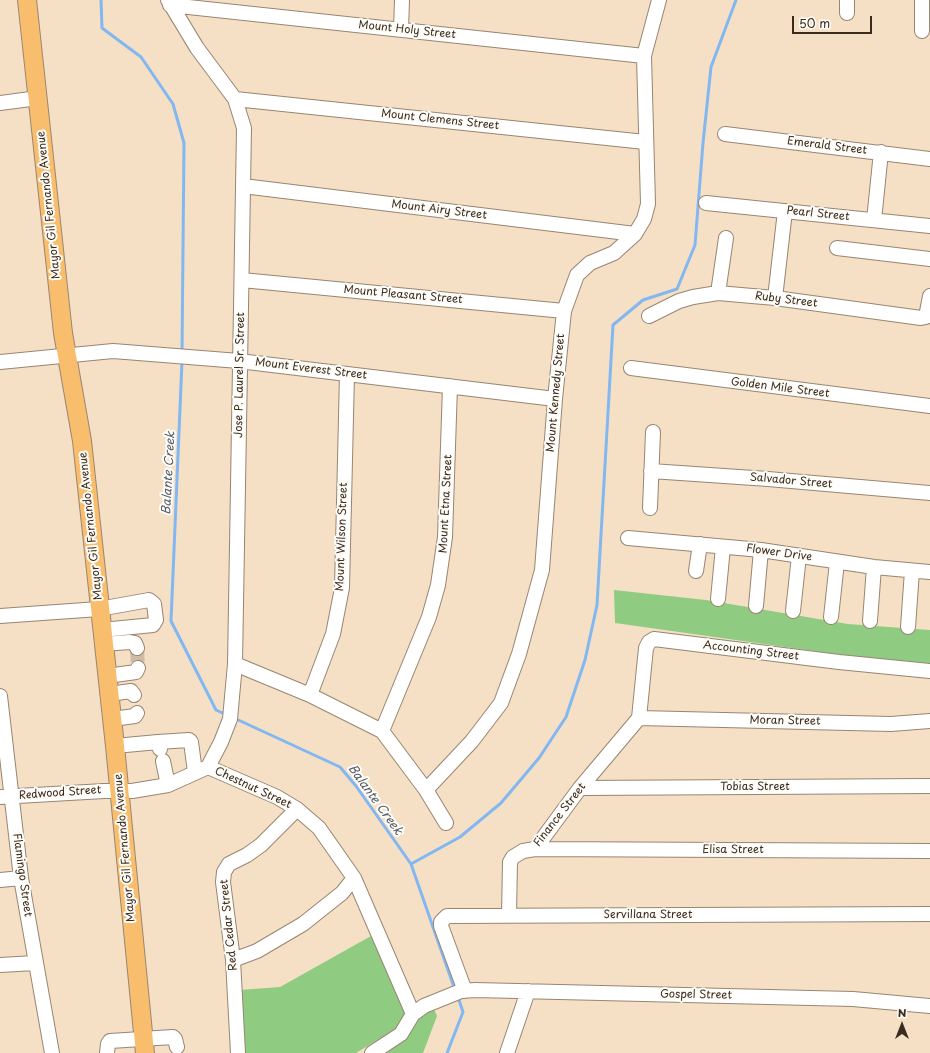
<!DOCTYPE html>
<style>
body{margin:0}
#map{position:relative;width:930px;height:1053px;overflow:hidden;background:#f5e0c6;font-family:"Playpen Sans",sans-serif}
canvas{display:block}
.north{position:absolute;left:882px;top:1005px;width:40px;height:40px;-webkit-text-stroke:3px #fdfcf7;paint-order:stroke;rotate:0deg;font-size:11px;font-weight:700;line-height:16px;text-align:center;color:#3b2a1e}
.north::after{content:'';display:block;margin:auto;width:14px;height:18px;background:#3b2a1e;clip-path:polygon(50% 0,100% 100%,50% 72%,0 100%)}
.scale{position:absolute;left:792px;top:16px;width:80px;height:18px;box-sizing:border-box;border:2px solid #3b2a1e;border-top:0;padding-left:5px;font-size:12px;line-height:14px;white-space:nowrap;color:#3b2a1e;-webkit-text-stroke:3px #fdfcf7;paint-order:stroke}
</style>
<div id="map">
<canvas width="930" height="1053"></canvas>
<div class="north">N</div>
<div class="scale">50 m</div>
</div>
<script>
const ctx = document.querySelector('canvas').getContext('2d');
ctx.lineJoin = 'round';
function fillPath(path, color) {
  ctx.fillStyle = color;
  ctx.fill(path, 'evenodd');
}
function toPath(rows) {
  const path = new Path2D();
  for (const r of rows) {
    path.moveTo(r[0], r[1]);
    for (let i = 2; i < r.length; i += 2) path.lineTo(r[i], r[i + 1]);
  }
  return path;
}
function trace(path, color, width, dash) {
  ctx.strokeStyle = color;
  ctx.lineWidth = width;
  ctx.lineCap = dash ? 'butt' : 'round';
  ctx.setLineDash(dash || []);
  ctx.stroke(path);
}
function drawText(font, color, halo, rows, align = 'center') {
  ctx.font = font + ' "Playpen Sans",sans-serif';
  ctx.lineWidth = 4;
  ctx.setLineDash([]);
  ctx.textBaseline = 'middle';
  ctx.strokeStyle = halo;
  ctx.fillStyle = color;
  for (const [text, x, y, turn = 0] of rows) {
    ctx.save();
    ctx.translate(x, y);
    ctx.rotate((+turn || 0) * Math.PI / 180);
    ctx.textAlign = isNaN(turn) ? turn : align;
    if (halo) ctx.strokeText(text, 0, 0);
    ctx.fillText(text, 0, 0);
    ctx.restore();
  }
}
const green = toPath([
 [614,590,706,600,848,624,930,630,930,664,835,654,615,623],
 [371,936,410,1008,400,1026,356,1053,243,1053,239,990,280,987],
 [433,1007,437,1016,423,1053,378,1053,415,1016]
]);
const stream = toPath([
 [101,0,102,28,141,57,173,104,184,143,182,354],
 [182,361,171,621,216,710,227,715],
 [234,718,340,767,356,786,411,864,455,990],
 [411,864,460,837,501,803,539,758,566,717,585,660,597,605,613,325,643,300,677,289,695,245,703,143,711,67,736,0],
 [447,1053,463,1012,458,997]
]);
const minorTunnel = toPath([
 [137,648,138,668]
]);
const minor = toPath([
 [168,0,197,48,235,99,244,128,235,664,230,719,221,742,208,767],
 [170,5,644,56],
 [847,13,847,0],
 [401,30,402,0],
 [922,31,922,0],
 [235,99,645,142],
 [0,103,38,98],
 [725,134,930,159],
 [243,186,635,234],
 [706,203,930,226],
 [874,220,881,152],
 [837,248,930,259],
 [242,280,564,311],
 [718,293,726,238],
 [775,298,785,211],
 [649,316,679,301,693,297,718,293,775,298,921,318,926,317,930,296],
 [0,362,113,351,239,361,555,399],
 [631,368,930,406],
 [651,471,768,479,930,493],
 [650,508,653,432],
 [628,538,761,550,874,567,930,572],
 [696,571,700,544],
 [718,599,723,547],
 [756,606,761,550],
 [793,611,799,556],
 [0,616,99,609,149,600,154,604,156,620,153,625,102,630],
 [831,617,837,562],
 [870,621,874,567],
 [908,627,912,571],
 [103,644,130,642,135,643,137,648],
 [235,664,310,695,382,731,426,790,446,823],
 [107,676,136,672,138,668],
 [109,694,131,691,134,695],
 [310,695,333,634,342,588,347,374],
 [0,696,21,878,52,1053],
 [639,718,646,648,649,642,654,639,839,662,930,671],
 [639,718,891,724,930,721],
 [112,719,135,716,137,713],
 [382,731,429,617,438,585,445,537,450,386],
 [158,742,189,740,191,742,195,772],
 [115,746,158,742,160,749],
 [163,761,168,785],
 [580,788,930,786],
 [426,790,472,741,501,703,519,654,542,570,555,399,564,311,577,275,590,263,614,253,635,234,644,219,648,204,644,56,659,0],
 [0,797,104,791,132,791,168,785,208,767,277,797,297,809,319,828,354,878,413,1014],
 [535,849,930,851],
 [0,880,21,878],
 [509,915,510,862,513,857,523,851,535,849,580,788,639,718],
 [233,960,257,951,303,924,342,893,354,878],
 [0,965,35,963],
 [465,991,441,926,441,922,447,916,930,914],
 [107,1053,108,1044,110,1041,173,1037,175,1039,177,1047],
 [238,1053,233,960,223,882,224,872,229,864,247,855,261,845,297,809],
 [372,1053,401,1034,413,1014,424,1006,461,991,475,990,853,999,930,1006],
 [507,1053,528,991]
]);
const major = toPath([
 [27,0,63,333,82,441,115,746,145,1053]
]);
const streetNames = [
 ["Mount Holy Street",407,30,6],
 ["Mount Clemens Street",440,120,6],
 ["Emerald Street",827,146,7],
 ["Mayor Gil Fernando Avenue",49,205,-96],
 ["Mount Airy Street",439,210,7],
 ["Pearl Street",818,214,6],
 ["Mount Pleasant Street",403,295,5],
 ["Ruby Street",786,300,7],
 ["Mount Everest Street",311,369,7],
 ["Jose P. Laurel Sr. Street",240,375,-89],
 ["Golden Mile Street",780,388,7],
 ["Mount Kennedy Street",556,393,-85],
 ["Salvador Street",791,481,5],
 ["Mount Etna Street",446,504,-87],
 ["Mayor Gil Fernando Avenue",91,526,-96],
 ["Mount Wilson Street",342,537,-88],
 ["Flower Drive",779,553,8],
 ["Accounting Street",751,651,7],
 ["Moran Street",785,721,1],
 ["Tobias Street",755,787],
 ["Chestnut Street",253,788,25],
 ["Redwood Street",60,793,-4],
 ["Finance Street",560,815,-52],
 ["Mayor Gil Fernando Avenue",125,848,-95],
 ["Elisa Street",733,850],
 ["Flamingo Street",22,875,82],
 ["Servillana Street",648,915],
 ["Red Cedar Street",229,925,-96],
 ["Gospel Street",696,995,1]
];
const waterNames = [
 ["Balante Creek",169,473,-87],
 ["Balante Creek",375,800,54]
];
fillPath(green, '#8fcc82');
trace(stream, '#83b7f1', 3);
trace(minorTunnel, '#d0bca4', 14, [14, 7]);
trace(minor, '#988572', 16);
trace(major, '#988572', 20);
trace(minor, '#fff', 14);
trace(major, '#f9be6d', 18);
drawText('11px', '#3b2a1e', '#fdfcf7', streetNames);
drawText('italic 12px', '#545b68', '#fdfcf7', waterNames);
</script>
